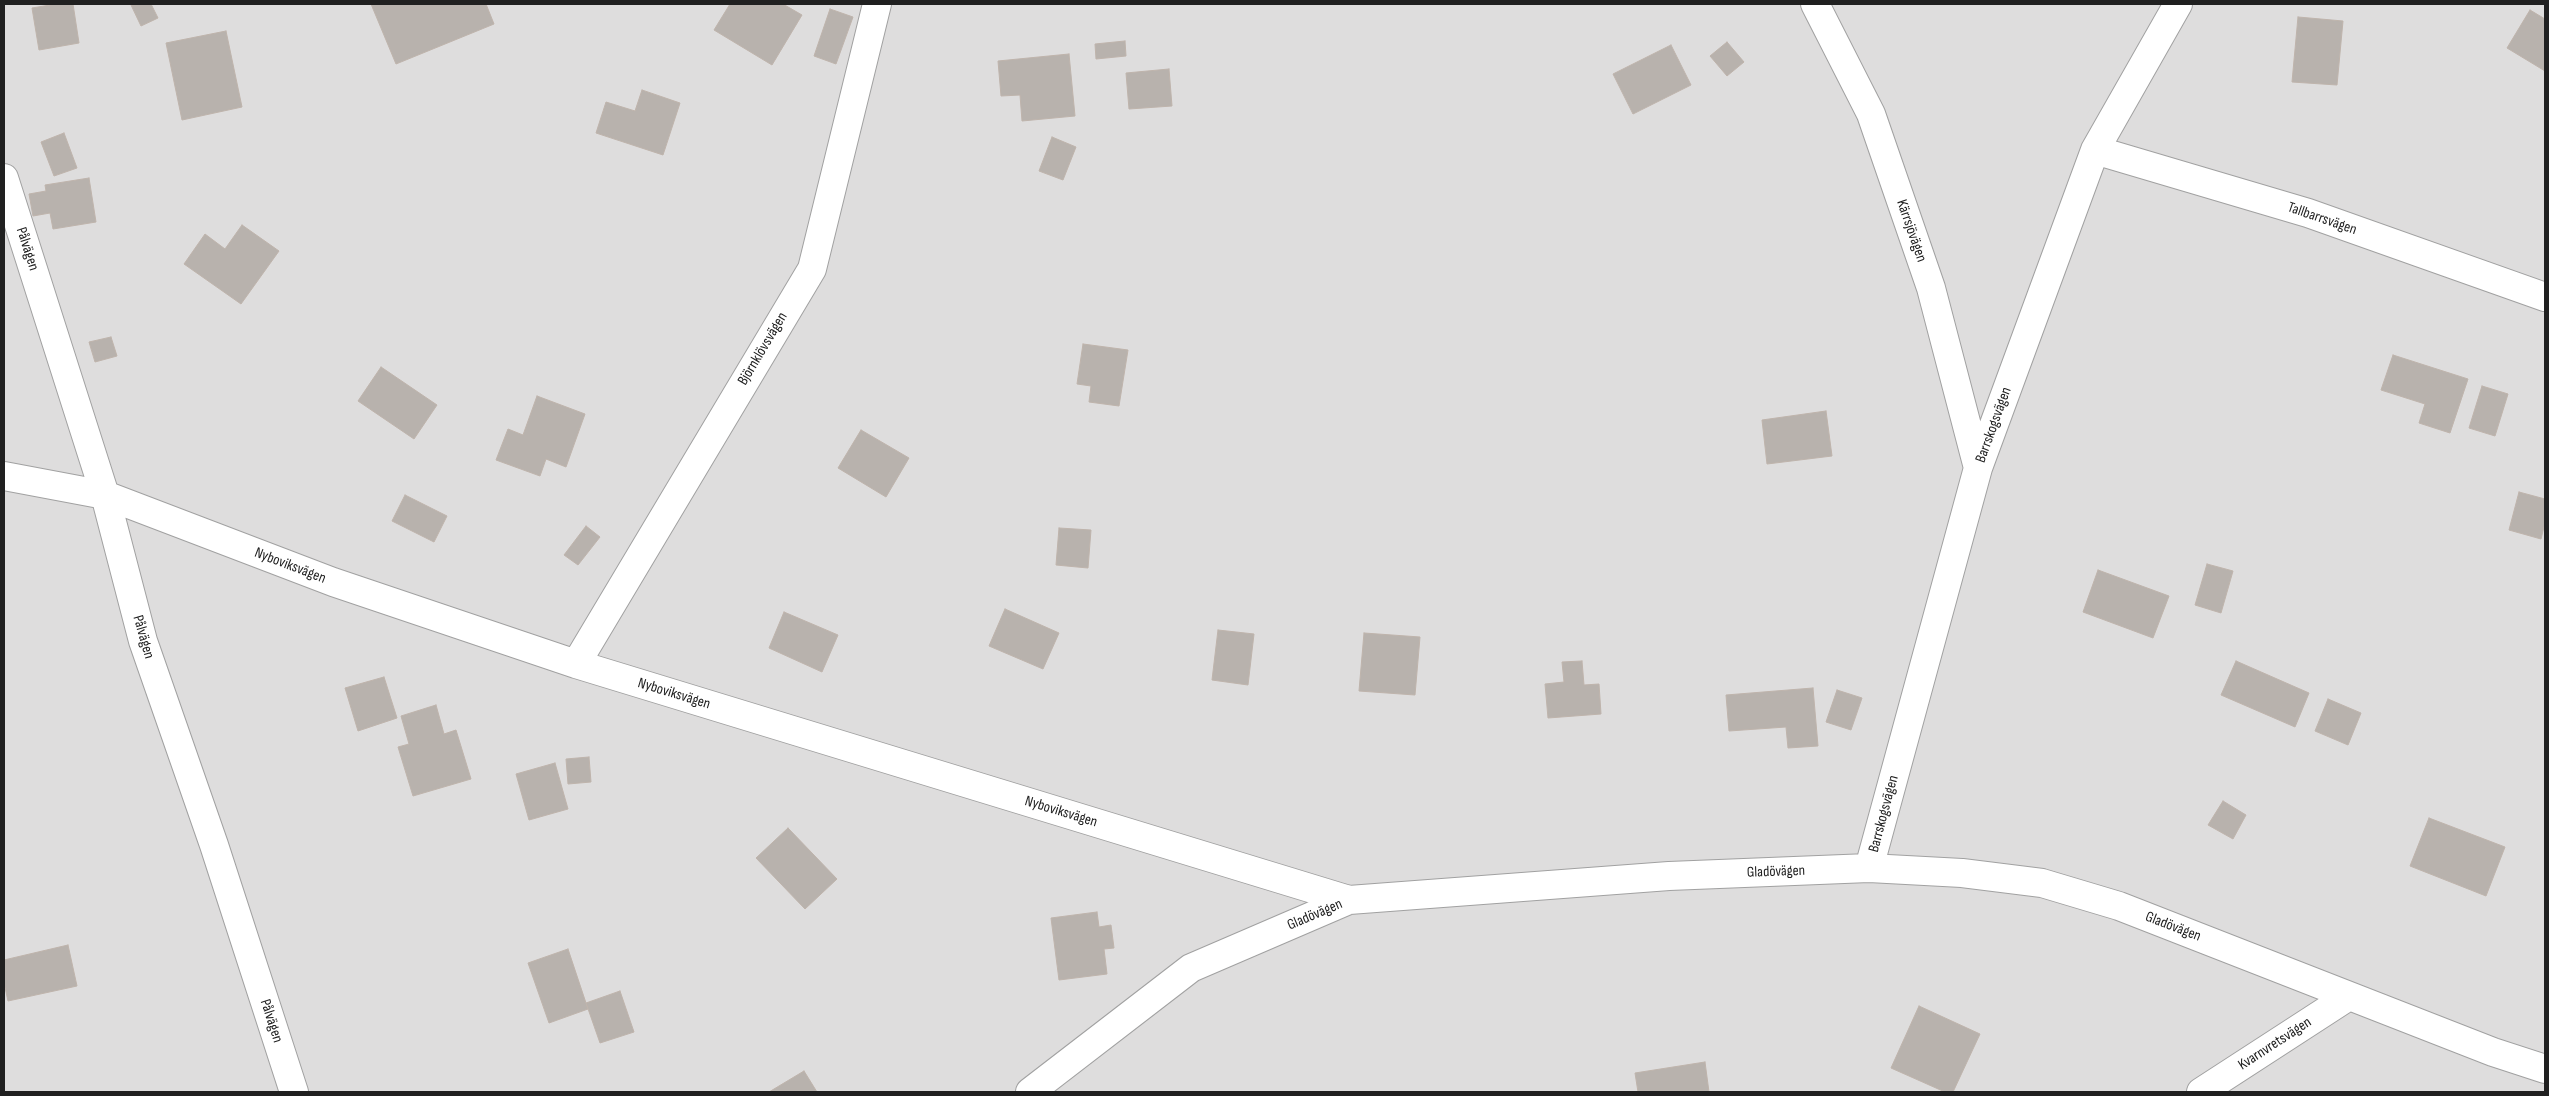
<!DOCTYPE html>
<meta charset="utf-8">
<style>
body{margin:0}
#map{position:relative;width:2549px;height:1096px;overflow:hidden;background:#efece7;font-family:"Sofia Sans Condensed",sans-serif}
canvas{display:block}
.frame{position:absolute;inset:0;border:5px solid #202020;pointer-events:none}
</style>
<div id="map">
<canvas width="2549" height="1096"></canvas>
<div class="frame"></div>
</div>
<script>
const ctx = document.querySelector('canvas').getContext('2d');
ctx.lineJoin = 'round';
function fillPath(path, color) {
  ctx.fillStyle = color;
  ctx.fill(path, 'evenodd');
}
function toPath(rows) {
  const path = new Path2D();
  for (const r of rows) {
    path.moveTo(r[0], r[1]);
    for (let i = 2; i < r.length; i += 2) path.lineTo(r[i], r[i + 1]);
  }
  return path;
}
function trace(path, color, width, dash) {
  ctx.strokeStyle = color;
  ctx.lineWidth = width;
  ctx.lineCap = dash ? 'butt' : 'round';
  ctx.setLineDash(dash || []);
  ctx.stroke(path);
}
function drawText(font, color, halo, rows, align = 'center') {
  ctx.font = font + ' "Sofia Sans Condensed",sans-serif';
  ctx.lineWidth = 5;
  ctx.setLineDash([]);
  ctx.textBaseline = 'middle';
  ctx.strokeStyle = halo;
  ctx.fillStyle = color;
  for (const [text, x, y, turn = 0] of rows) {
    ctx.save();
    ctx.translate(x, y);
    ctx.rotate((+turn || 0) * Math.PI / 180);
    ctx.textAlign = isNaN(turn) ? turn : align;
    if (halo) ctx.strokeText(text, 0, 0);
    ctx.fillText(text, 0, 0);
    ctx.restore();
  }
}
const residential = toPath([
 [4,4,2545,4,2545,1092,4,1092]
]);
const building = toPath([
 [56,4,73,4,79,43,39,50,32,8,56,4],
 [151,4,158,18,141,26,131,5,151,4],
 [371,4,486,4,494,24,396,64,371,4],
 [730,4,783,4,802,15,772,65,714,30,730,4],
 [830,9,853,17,836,64,814,56,830,9],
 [2530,10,2545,19,2545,71,2507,48,2530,10],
 [2298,17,2343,21,2337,85,2292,82,2298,17],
 [226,31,242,107,182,120,166,43,226,31],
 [1125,41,1126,56,1096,59,1095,44,1125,41],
 [1727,42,1744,62,1727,76,1710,56,1727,42],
 [1671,45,1691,85,1633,114,1613,74,1671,45],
 [1069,54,1075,116,1022,121,1020,95,1001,96,998,61,1069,54],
 [1169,69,1172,106,1129,109,1126,73,1169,69],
 [642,90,680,103,663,155,596,133,606,102,635,111,642,90],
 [64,133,77,168,54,176,41,142,64,133],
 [1052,137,1076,147,1063,180,1039,171,1052,137],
 [89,178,96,222,53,229,50,213,33,216,29,194,46,191,45,185,89,178],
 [242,225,279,251,241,304,184,264,205,234,225,249,242,225],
 [111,337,117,356,95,362,89,342,111,337],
 [1083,344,1128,350,1119,406,1089,402,1091,386,1077,384,1083,344],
 [2393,355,2468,379,2450,433,2419,423,2425,404,2381,390,2393,355],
 [381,367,437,405,414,439,358,401,381,367],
 [2482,386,2508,394,2495,436,2469,428,2482,386],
 [537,396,585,414,566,467,546,459,540,476,496,460,508,429,523,435,537,396],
 [1826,411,1832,456,1767,464,1762,420,1826,411],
 [861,430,909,458,886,497,838,468,861,430],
 [2519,492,2545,499,2545,523,2541,539,2509,530,2519,492],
 [405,495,447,516,434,542,392,521,405,495],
 [586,526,600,537,578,565,564,555,586,526],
 [1059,528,1091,530,1088,568,1056,565,1059,528],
 [2207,564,2233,571,2221,613,2195,605,2207,564],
 [2098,570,2169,596,2153,638,2083,612,2098,570],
 [1005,609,1059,633,1043,669,989,646,1005,609],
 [784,612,838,635,822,672,769,648,784,612],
 [1218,630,1254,634,1248,685,1212,680,1218,630],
 [1364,633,1420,637,1415,695,1359,691,1364,633],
 [1582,661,1584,685,1599,684,1601,714,1548,718,1545,684,1564,682,1562,662,1582,661],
 [2236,661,2309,693,2295,727,2221,695,2236,661],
 [384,677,397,718,358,731,345,688,384,677],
 [1813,688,1818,746,1788,748,1786,727,1729,731,1726,695,1813,688],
 [1837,690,1862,698,1851,730,1826,722,1837,690],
 [2328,699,2361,713,2348,745,2315,731,2328,699],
 [436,705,444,734,456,730,471,779,413,796,398,747,409,744,401,716,436,705],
 [589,757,591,782,568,784,566,759,589,757],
 [555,763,568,809,529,820,516,774,555,763],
 [2223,801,2246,815,2233,839,2208,825,2223,801],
 [2429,818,2505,847,2486,896,2410,866,2429,818],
 [788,828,837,879,805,909,756,858,788,828],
 [1097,912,1099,927,1111,925,1114,948,1104,949,1107,974,1059,980,1051,918,1097,912],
 [68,945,77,986,8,1001,4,983,4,960,68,945],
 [568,949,588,1009,549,1023,528,963,568,949],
 [620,991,634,1032,600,1043,586,1003,620,991],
 [1919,1006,1980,1034,1953,1092,1945,1092,1891,1068,1919,1006],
 [1705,1062,1709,1092,1638,1092,1635,1073,1705,1062],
 [804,1071,817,1092,769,1092,804,1071]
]);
const street = toPath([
 [1815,4,1871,114,1931,288,1978,468],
 [2095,150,2308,213,2545,297],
 [4,178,105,495,143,641,214,845,294,1092],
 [4,476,105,495,333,582,576,664,1349,900],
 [576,664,812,269,877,4],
 [1869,868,1978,468,2095,150,2178,4],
 [1030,1092,1191,968,1349,900,1669,876,1869,868,1962,873,2042,883,2119,906,2493,1052,2545,1069],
 [2201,1092,2349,996]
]);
const streetNames = [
 ["Tallbarrsvägen",2322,219,19],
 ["Kärrsjövägen",1911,231,71],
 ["Pålvägen",27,249,72],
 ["Björnklövsvägen",763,349,-59],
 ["Barrskogsvägen",1994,425,-70],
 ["Nyboviksvägen",290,566,21],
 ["Pålvägen",143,637,74],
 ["Nyboviksvägen",674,694,17],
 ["Nyboviksvägen",1061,812,17],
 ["Barrskogsvägen",1884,814,-75],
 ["Gladövägen",1776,872,-2],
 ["Gladövägen",1315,915,-23],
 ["Gladövägen",2173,927,21],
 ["Pålvägen",271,1021,72],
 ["Kvarnvretsvägen",2275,1044,-33]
];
fillPath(residential, '#dedddd');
fillPath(building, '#b8b2ad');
trace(building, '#bfb4ac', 1);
trace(street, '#a1a1a1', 30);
trace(street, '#fff', 28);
drawText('15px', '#202020', '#fff', streetNames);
</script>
